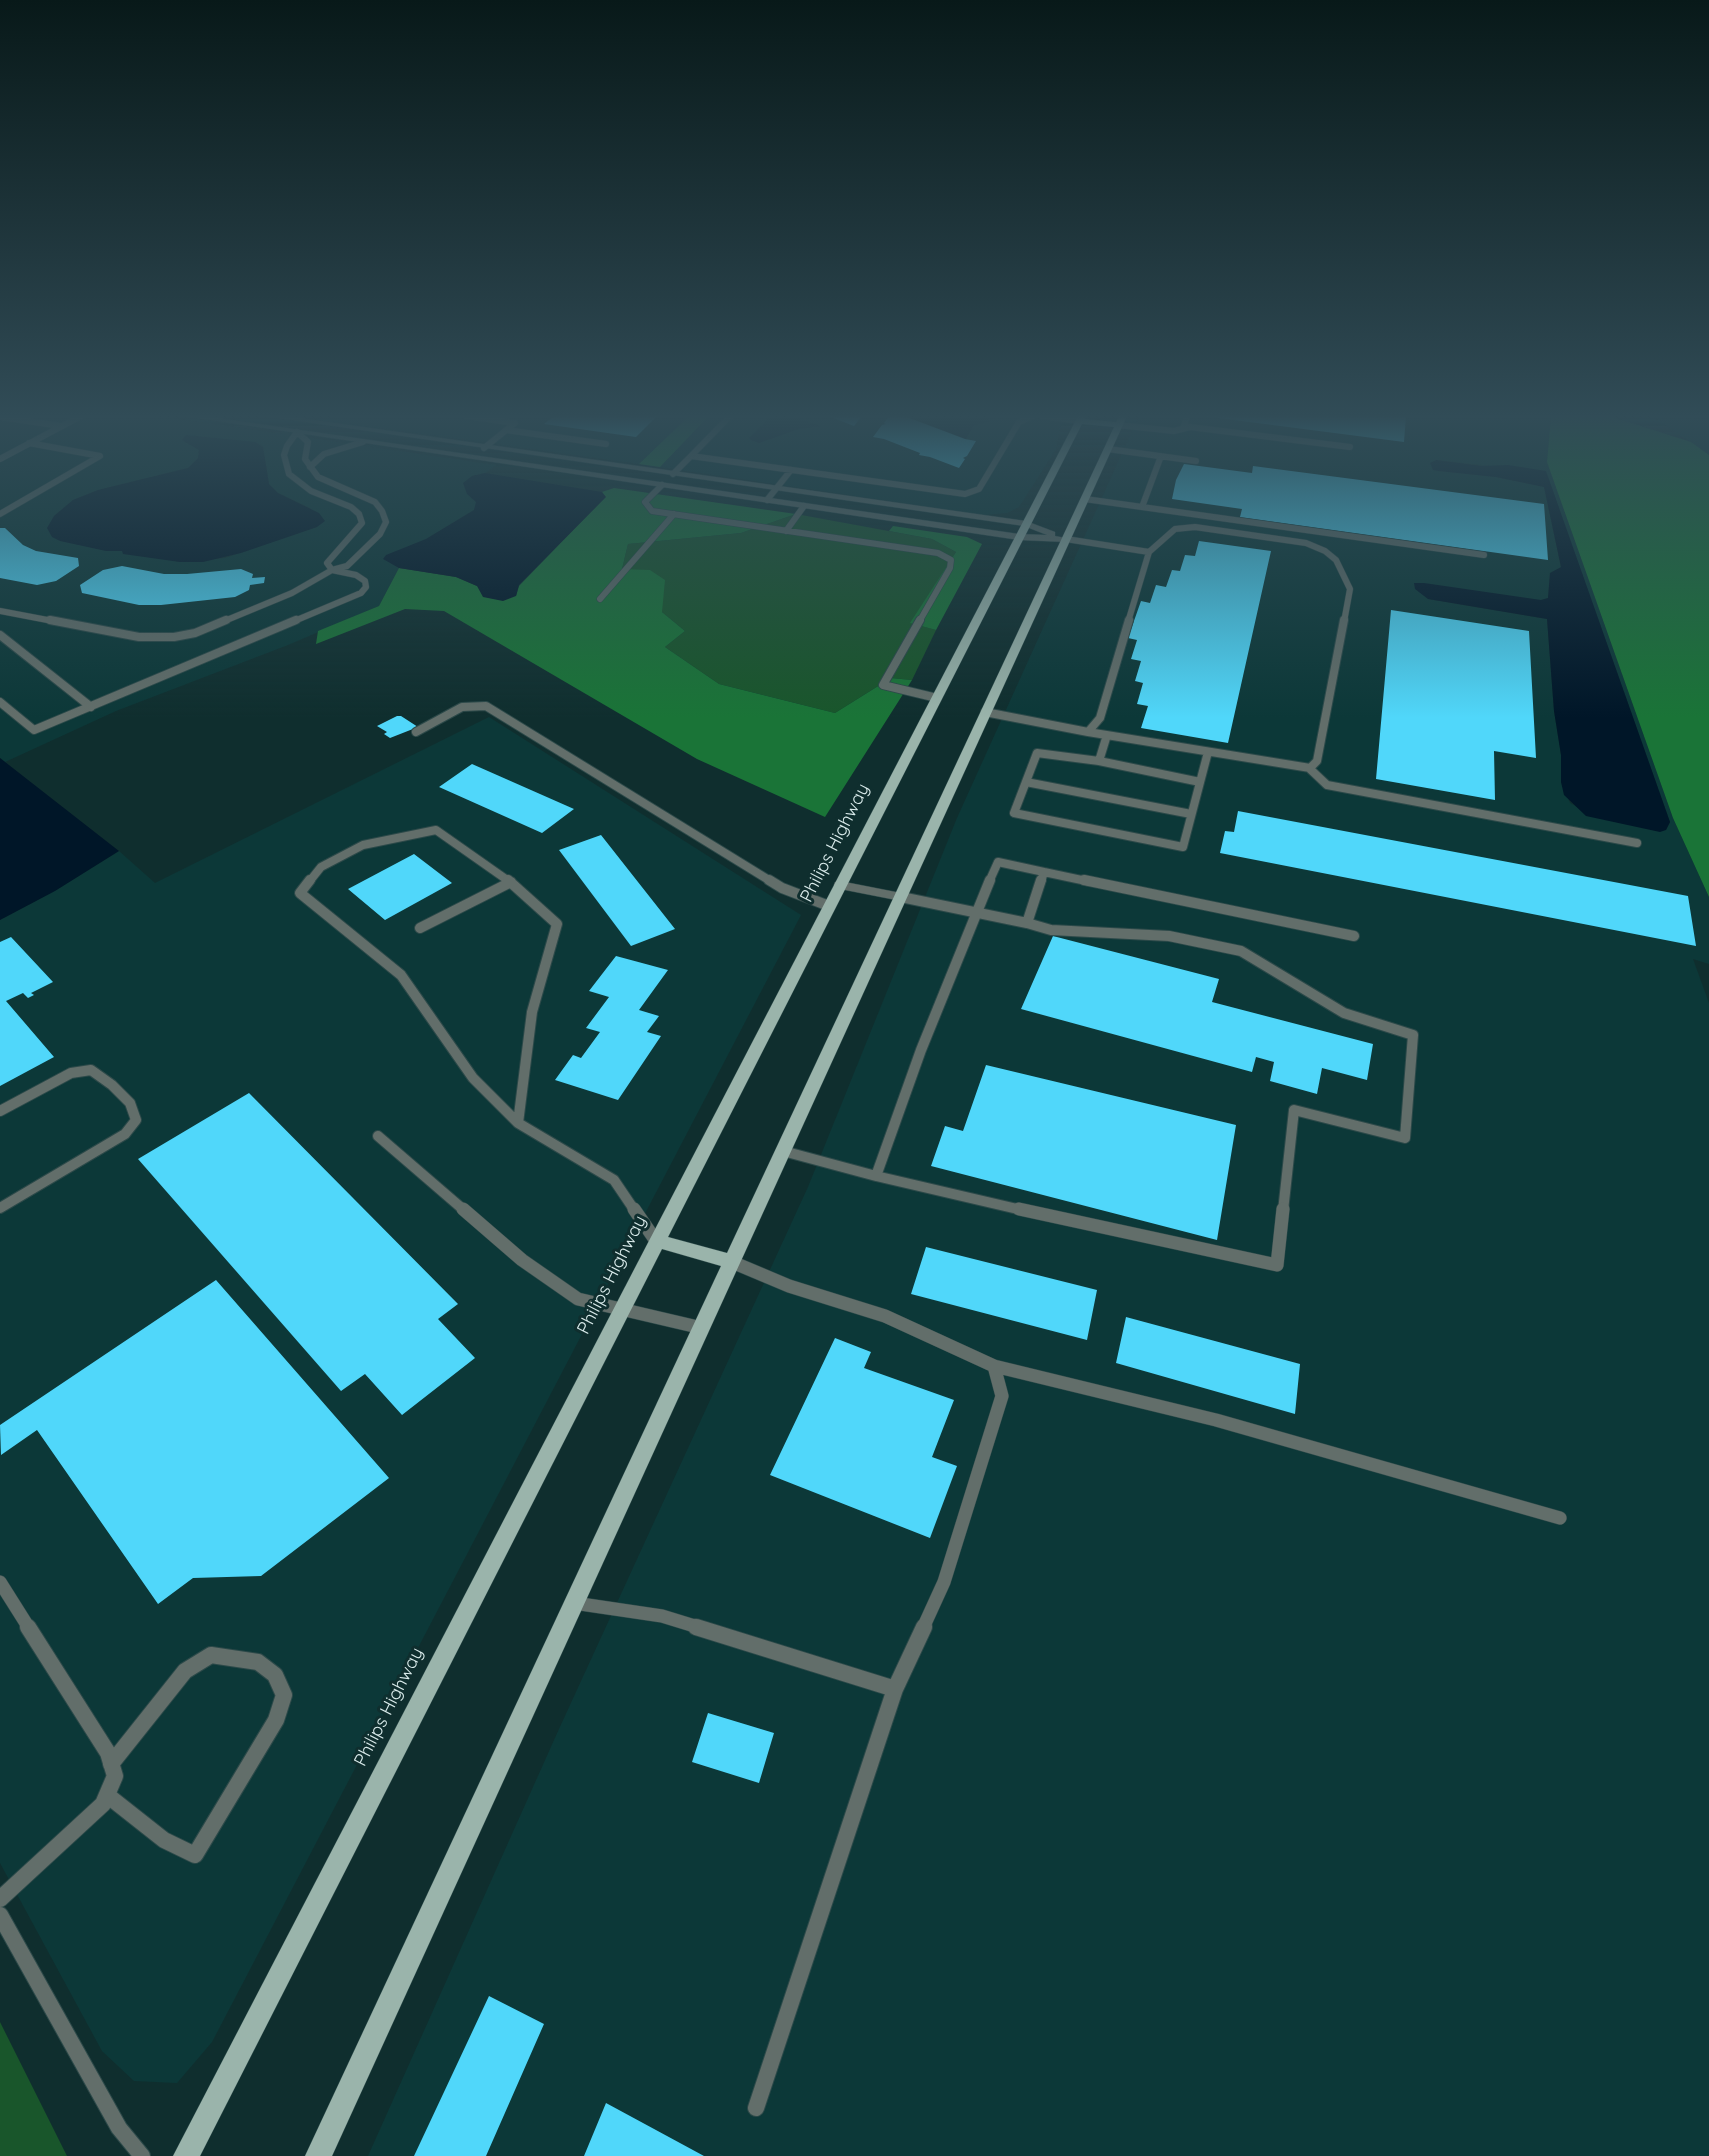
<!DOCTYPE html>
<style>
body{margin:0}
canvas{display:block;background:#0f2e2e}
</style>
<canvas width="1709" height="2156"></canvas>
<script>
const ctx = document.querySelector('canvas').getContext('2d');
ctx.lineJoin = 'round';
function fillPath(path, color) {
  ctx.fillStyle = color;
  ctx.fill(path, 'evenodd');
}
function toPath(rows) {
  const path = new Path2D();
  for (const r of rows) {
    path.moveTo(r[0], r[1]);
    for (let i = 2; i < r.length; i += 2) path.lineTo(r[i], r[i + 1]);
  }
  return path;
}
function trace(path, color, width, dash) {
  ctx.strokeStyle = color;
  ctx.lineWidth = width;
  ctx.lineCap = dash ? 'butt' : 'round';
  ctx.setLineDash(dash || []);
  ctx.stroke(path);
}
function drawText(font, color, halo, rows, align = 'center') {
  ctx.font = font + ' Quicksand,sans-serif';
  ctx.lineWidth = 6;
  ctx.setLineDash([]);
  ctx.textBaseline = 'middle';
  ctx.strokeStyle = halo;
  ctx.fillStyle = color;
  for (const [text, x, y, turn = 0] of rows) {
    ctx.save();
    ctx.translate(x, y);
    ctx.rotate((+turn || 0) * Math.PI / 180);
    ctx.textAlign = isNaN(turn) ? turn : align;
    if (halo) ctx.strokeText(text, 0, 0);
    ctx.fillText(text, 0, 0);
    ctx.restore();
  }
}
const built = toPath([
 [0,416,158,416,496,465,485,473,472,476,470,497,477,502,474,510,426,539,384,558,399,568,379,606,288,645,116,711,5,762,0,758],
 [186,435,255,442,263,446,269,484,278,493,310,508,317,527,225,558,180,562,114,549,54,516,73,500,98,490,188,468,198,458,199,449,182,441],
 [335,416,689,416,639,464,345,423,337,420],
 [709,416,1062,416,1056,449,1019,507,1007,513,983,515,660,467],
 [1139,416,1551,416,1547,462,1673,818,1709,897,1709,964,1693,959,1709,1003,1709,2156,368,2156,559,1729,808,1187,957,818],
 [1436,460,1546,472,1670,822,1666,830,1579,808,1570,803,1561,782,1561,755,1554,711,1547,619,1428,599,1541,600,1548,598,1550,573,1561,568,1544,487,1496,477,1439,471],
 [1648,416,1709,416,1709,455,1659,420],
 [489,717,801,915,212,2042,177,2083,134,2081,102,2051,0,1863,0,920,54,891,119,851,155,883]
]);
const green = toPath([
 [796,514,932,539,956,552,911,623,936,630,912,680,891,678,835,713,719,684,665,647,685,631,662,612,622,569,628,544,741,533],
 [0,2022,67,2156,0,2156]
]);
const forest = toPath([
 [689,416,709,416,660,467,639,464],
 [1551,416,1609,416,1691,442,1709,455,1709,897,1673,818,1547,462],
 [614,488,796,514,741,533,628,544,622,569,650,570,665,580,662,612,685,631,665,647,719,684,835,713,891,678,912,680,825,817,697,759,444,611,405,609,316,644,318,631,379,606,399,568,456,577,477,586,516,596,519,586,605,497,602,492],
 [893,526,967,537,982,544,936,630,910,623,956,552,932,539,889,531]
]);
const water = toPath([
 [771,416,790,416,821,426,799,429,759,443,751,440,749,438],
 [905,416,988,416,989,422,974,425,966,439],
 [186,435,255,442,263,447,269,484,278,493,319,513,325,521,317,527,241,553,203,562,180,562,123,554,122,551,106,551,60,541,52,537,47,528,54,516,73,500,98,490,188,468,198,458,199,450,182,440],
 [1436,460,1482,466,1508,465,1546,471,1670,822,1666,830,1660,832,1586,816,1564,795,1561,782,1561,755,1554,711,1547,619,1428,599,1415,589,1414,583,1424,583,1541,600,1548,598,1550,573,1561,567,1544,487,1496,477,1439,471,1433,470,1430,463],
 [485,473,602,492,606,497,519,585,516,596,503,601,483,597,477,586,456,577,399,568,383,559,386,555,426,539,474,510,476,502,467,494,463,483,472,476],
 [0,758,119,851,55,891,0,920]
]);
const building = toPath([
 [554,416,657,416,636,437,544,424],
 [828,416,858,416,861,417,854,426],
 [889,416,904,416,965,439,976,441,967,456,963,458,965,459,959,468,930,457,919,455,920,453,884,439,873,437,882,425,886,424,884,423],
 [1203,416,1406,416,1404,442],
 [1184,464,1252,473,1253,466,1544,504,1548,560,1240,517,1242,509,1172,499,1176,480],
 [0,528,5,528,23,545,36,551,78,558,79,566,56,581,37,585,0,578],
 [1199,541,1271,551,1228,743,1141,728,1148,706,1137,704,1143,683,1135,681,1141,661,1131,659,1137,640,1128,638,1141,601,1150,603,1156,585,1166,587,1172,570,1180,571,1185,555,1195,556],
 [122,566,164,574,187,574,241,569,253,574,252,578,265,577,264,583,250,585,249,590,235,597,161,605,139,605,82,593,80,585,103,570],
 [1391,610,1529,631,1536,758,1494,751,1495,800,1376,779],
 [397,716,401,716,418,727,390,738,384,734,387,732,377,726],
 [472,764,574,809,542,833,439,787],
 [1238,811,1688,896,1696,946,1220,853,1225,831,1234,832],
 [601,835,675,929,631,946,559,850],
 [414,854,452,883,385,920,348,889],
 [1053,936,1219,979,1212,1002,1373,1044,1367,1080,1322,1068,1317,1094,1270,1081,1274,1062,1256,1057,1252,1072,1021,1009],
 [11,937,53,982,31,993,34,995,28,998,23,993,6,1001,54,1057,0,1086,0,942],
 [616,956,668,970,639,1010,659,1016,647,1032,661,1036,618,1100,555,1080,573,1055,581,1058,600,1032,586,1028,609,997,589,991],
 [986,1065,1236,1125,1217,1240,931,1166,945,1126,963,1131],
 [249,1093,458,1304,438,1319,475,1358,402,1415,365,1374,341,1391,138,1159],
 [926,1247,1097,1290,1087,1340,911,1294],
 [216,1280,389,1478,261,1576,193,1578,158,1604,37,1430,1,1455,0,1425],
 [1126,1317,1300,1364,1295,1414,1116,1363],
 [835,1338,871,1352,864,1368,954,1400,932,1457,957,1466,930,1538,770,1475],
 [708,1713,774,1733,759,1783,692,1762],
 [489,1996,544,2024,486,2156,414,2156],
 [606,2103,704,2156,584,2156]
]);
const serviceFar4 = toPath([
 [466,416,515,423,484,448],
 [730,416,691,456,965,494,979,489,1019,422,1033,416],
 [1042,416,1080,421],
 [0,417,61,426],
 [1118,425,1174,431,1190,427,1350,447],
 [1183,429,1187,416],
 [506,430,606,444],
 [297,432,308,442,305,459,318,477,375,502,382,511,386,522,380,534,347,566,332,570,327,563,362,523,359,514,351,507,311,491,289,474,284,455,287,446,297,432],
 [1108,449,1196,461],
 [0,459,81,416],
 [310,467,324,454,363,442],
 [673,474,691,456],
 [662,485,645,502,652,511,938,553,951,560,950,568,919,622],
 [1085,499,1484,555],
 [767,500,791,470],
 [1142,507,1161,456],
 [0,514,100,456,29,443],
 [786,531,804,506],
 [1066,539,1149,552,1128,622],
 [1149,552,1175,529,1195,527,1306,543,1325,551,1336,560,1350,589,1344,622],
 [600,599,674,514],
 [0,611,58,622],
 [222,622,292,593,332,570],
 [292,622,361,593,366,587,365,581,356,575,332,570]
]);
const serviceFar3 = toPath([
 [50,620,139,637,174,637,195,633,226,620],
 [920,620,883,685,937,698],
 [0,635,91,707],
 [0,702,34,730,296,620],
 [985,712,1088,732,1100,718,1129,620],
 [416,732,462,707,486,706,772,882],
 [1088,732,1310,768,1317,761,1344,620],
 [1107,735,1099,761,1037,753,1014,813,1183,847,1208,752],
 [1099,761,1200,782],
 [1309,768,1327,785,1637,843],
 [1026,782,1191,814],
 [309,882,321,867,363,845,436,830,510,882],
 [989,882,998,862,1044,872],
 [1041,882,1044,872,1091,882]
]);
const serviceFar2 = toPath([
 [310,880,300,893,401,975,473,1078,518,1123],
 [508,880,557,924,532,1012,518,1123],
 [769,880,782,888,829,906],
 [1084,880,1354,936],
 [901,897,1027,923,1041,880],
 [1027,923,1051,930,1169,936,1241,951,1344,1013,1413,1035,1405,1138,1294,1110,1283,1211],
 [420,928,511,882],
 [0,1111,71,1073,91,1070,112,1085,130,1103,136,1120,125,1134,0,1208],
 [518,1123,614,1180,635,1211],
 [378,1136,465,1211],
 [783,1151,876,1176,921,1050,990,880],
 [876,1176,1026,1211]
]);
const serviceFar1 = toPath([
 [463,1209,522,1260,578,1299,702,1328],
 [634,1209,656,1241],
 [1019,1209,1277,1265,1283,1209],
 [732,1262,789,1286,885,1316,994,1366,1002,1396,944,1582,923,1628],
 [994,1366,1216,1420,1560,1518],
 [0,1582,29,1628],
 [574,1603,662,1616,701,1628]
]);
const service = toPath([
 [696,1627,895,1689,924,1627],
 [107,1795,164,1840,195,1855,276,1720,284,1695,275,1675,258,1662,211,1655,185,1671,111,1764],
 [0,1899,103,1804,115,1776,108,1753,28,1627],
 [0,1915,119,2128,142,2156],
 [756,2108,895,1689]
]);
const minor = toPath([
 [840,881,901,893,908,897,901,901,835,888,834,885,835,882,840,881]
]);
const tertiary = toPath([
 [183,416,204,416,1019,534,1047,535,1024,526,264,416,286,416,1026,521,1055,532,1055,536,1071,539,1066,542,1019,540,183,416]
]);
const primary = toPath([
 [1078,416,1086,416,1084,419,1116,422,1119,416,1127,416,332,2156,305,2156,721,1266,662,1249,200,2156,173,2156,1078,416],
 [1082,424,1114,427,727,1253,668,1237,1082,424]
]);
const streetNames = [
 ["Philips Highway",835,843,-63],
 ["Philips Highway",612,1275,-63],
 ["Philips Highway",389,1707,-63]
];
fillPath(built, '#0c3838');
fillPath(green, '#19562b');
fillPath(forest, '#1a7437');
fillPath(water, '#001628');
fillPath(building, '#50d7fa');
trace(serviceFar4, '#2c4949', 7);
trace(serviceFar3, '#2c4949', 10);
trace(serviceFar2, '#2c4949', 12);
trace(serviceFar1, '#2c4949', 14);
trace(service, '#2c4949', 18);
trace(minor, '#2c4949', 1);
trace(tertiary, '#2c4949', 1);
trace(primary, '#2c4949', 1);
trace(serviceFar4, '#626e6a', 6);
trace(serviceFar3, '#626e6a', 8);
trace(serviceFar2, '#626e6a', 10);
trace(serviceFar1, '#626e6a', 13);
trace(service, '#626e6a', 16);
fillPath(minor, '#626e6a');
fillPath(tertiary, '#626e6a');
fillPath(primary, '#9ab4ab');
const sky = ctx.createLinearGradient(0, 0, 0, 718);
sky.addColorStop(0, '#081919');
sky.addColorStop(0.58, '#314c57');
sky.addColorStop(1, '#314c5700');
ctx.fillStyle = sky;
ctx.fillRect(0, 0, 1709, 718);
drawText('18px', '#dbecec', '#0f2e2e', streetNames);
</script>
